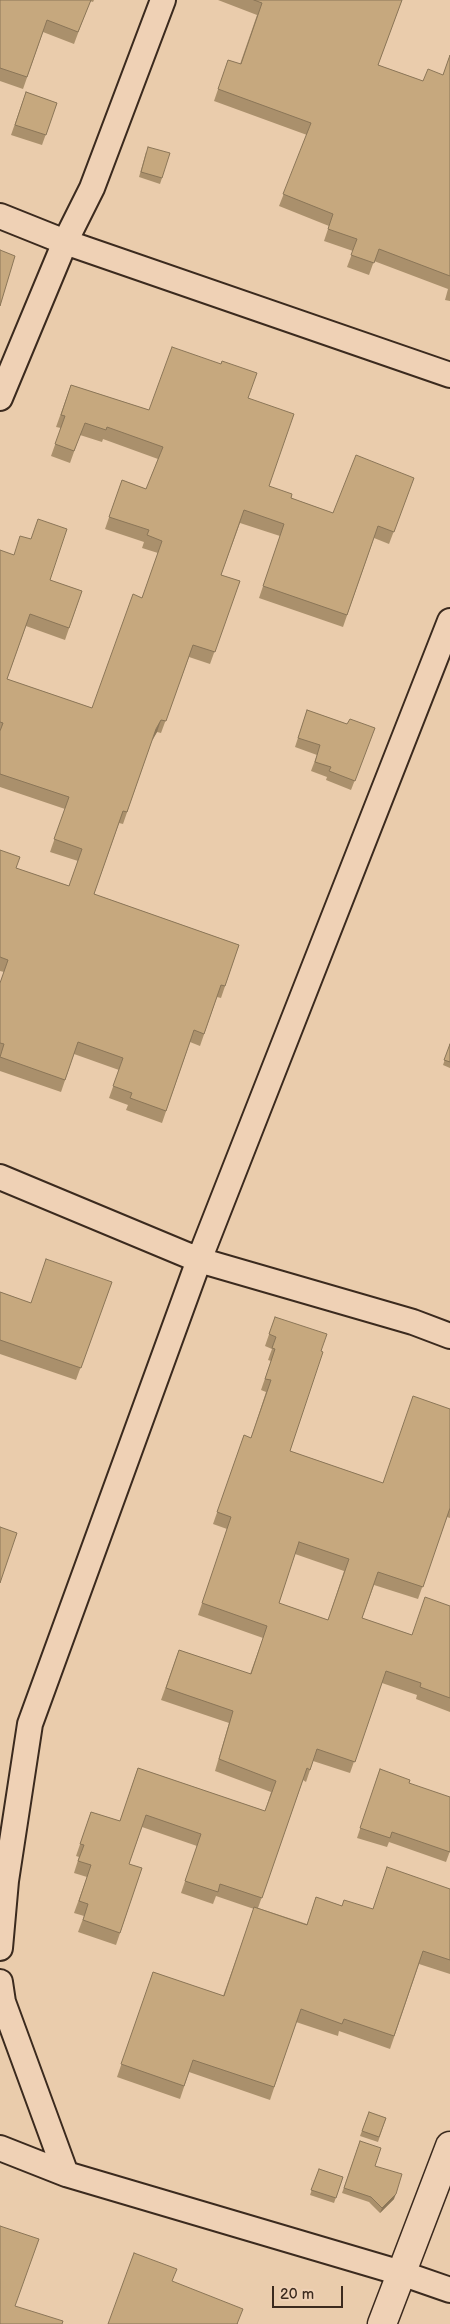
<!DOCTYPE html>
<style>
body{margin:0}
#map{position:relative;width:450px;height:2324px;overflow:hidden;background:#eaccac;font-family:"Balsamiq Sans",sans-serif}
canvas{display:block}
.scale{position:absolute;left:272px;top:2286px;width:71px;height:22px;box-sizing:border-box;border:2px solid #3b2a1e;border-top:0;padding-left:6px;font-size:15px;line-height:18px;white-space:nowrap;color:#3b2a1e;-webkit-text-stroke:4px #efd1b5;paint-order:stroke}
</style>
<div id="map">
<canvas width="450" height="2324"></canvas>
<div class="scale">20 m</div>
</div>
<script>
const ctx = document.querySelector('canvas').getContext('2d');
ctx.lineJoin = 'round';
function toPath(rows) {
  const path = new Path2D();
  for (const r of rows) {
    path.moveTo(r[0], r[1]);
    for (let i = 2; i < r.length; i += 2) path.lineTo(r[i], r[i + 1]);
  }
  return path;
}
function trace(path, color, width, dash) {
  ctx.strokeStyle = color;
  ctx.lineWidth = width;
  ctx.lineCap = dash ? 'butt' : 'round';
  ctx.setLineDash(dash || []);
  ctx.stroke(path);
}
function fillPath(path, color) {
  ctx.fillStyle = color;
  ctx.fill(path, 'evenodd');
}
const minor = toPath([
 [0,216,65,242,450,375],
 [0,398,65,242,92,188,163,0],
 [0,1177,199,1260,413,1322,450,1336],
 [0,1948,6,1881,30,1724,199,1260,450,621],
 [0,1982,3,2002,66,2174,401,2273,450,2290],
 [0,2148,66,2174]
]);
const tertiary = toPath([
 [382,2324,450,2146]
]);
const wall = toPath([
 [0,0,94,0,93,2,90,1,74,44,43,32,23,89,0,81],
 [218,0,402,0,378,65,423,81,443,75,450,55,450,301,445,300,448,289,374,261,369,275,347,267,353,251,324,241,329,226,279,206,307,135,214,101,228,60,240,64,257,15],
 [26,92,57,103,42,145,11,135],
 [146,152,162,178,160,184,139,177],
 [71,385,149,410,248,398,269,486,291,498,333,513,414,478,389,544,374,538,343,627,259,598,280,536,240,523,221,575,240,581,210,664,189,657,161,733,157,732,152,740,123,824,119,823,94,894,239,945,221,998,217,997,200,1046,190,1042,162,1123,126,1110,128,1105,109,1098,119,1070,74,1054,61,1092,0,1071,0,983,4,972,0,971,0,850,16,868,69,886,78,861,50,852,65,809,0,787,0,550,50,580,82,591,65,640,26,626,7,679,92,708,142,598,158,553,142,548,144,542,105,529,122,480,146,489,158,459,103,439,102,442,80,435,70,463,51,456,61,428,56,427],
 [307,710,347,724,375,728,351,790,326,780,327,777,311,771,317,755,295,747],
 [450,1044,450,1068,443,1065],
 [112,1282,76,1380,0,1354,0,1292,31,1303],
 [275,1317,321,1351,290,1451,383,1483,450,1409,450,1518,447,1517,418,1599,374,1585,362,1618,412,1635,450,1606,450,1712,416,1699,417,1695,382,1683,350,1773,313,1761,306,1782,303,1780,258,1908,307,1924,316,1897,342,1906,373,1909,450,1889,450,1974,419,1964,390,2049,339,2031,338,2036,296,2022,270,2100,189,2072,180,2099,117,2077,153,1972,223,1996,254,1909,216,1896,213,1904,181,1893,197,1846,142,1827,129,1864,142,1868,116,1945,78,1932,84,1916,74,1913,87,1877,74,1873,79,1857,76,1856,91,1812,120,1821,138,1768,265,1811,271,1792,215,1771,229,1723,161,1700,179,1650,250,1674,263,1638,198,1615,227,1529,213,1524,244,1435,251,1438,266,1392,261,1390,271,1361,268,1360,272,1349,265,1346],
 [295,1554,344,1571,328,1620,279,1603],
 [380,1769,409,1783,450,1851,446,1862,389,1842,387,1847,357,1838],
 [369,2112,386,2118,378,2142,360,2136],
 [360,2141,394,2199,380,2213,369,2202,342,2193],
 [319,2169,343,2177,334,2203,310,2195]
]);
const shadedWall = toPath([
 [161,720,157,732,152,741,156,729],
 [396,2194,394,2199,380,2213,382,2208]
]);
const building = toPath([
 [0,0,91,0,78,32,47,20,27,77,0,68,0,0],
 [254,0,402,0,378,65,423,81,428,69,443,75,450,55,450,276,379,249,374,263,351,255,357,239,328,229,333,214,283,194,311,123,218,89,228,60,241,64,262,3,254,0],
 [26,92,57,103,46,135,15,125,26,92],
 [148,147,170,153,162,178,141,172,148,147],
 [0,250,15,256,0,306,0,250],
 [172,347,221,364,222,361,257,373,248,398,294,414,269,486,292,494,291,498,333,513,356,455,414,478,394,532,378,526,347,615,263,586,284,524,244,510,221,575,240,581,215,652,193,645,166,721,161,720,156,729,127,812,123,811,94,894,239,945,225,986,221,985,204,1034,194,1030,166,1111,130,1098,132,1093,113,1086,123,1058,78,1042,65,1080,0,1057,4,1044,0,1043,0,983,8,960,0,957,0,850,20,857,16,868,69,886,82,849,54,839,69,797,0,774,0,731,3,723,0,722,0,550,14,555,20,536,31,539,38,519,67,529,50,580,82,591,69,628,30,614,7,679,92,708,133,594,142,598,162,541,147,535,149,530,109,517,122,480,146,489,163,447,107,427,106,430,85,423,74,451,55,444,65,416,61,415,71,385,149,410,172,347],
 [307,710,347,724,350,719,375,728,355,781,329,771,331,767,315,762,320,745,298,738,307,710],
 [450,1044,450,1062,444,1060,450,1044],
 [46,1259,112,1282,81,1368,0,1340,0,1292,31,1303,46,1259],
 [275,1317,327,1334,321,1351,323,1352,290,1451,383,1483,413,1396,450,1409,450,1508,423,1587,378,1572,362,1618,412,1635,425,1597,450,1606,450,1698,420,1687,421,1683,386,1671,355,1762,317,1749,310,1770,307,1768,262,1898,220,1884,218,1892,185,1881,201,1834,146,1815,129,1864,142,1868,120,1933,83,1920,88,1904,79,1901,91,1865,78,1861,84,1845,80,1844,91,1812,120,1821,138,1768,265,1811,276,1781,219,1759,233,1711,166,1688,179,1650,251,1674,267,1626,202,1603,231,1517,217,1512,244,1435,251,1438,271,1380,265,1379,275,1349,272,1348,276,1337,269,1334,275,1317],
 [299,1542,349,1559,328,1620,279,1603,299,1542],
 [0,1527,17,1533,0,1583,0,1527],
 [380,1769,410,1780,409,1783,450,1797,450,1852,392,1832,390,1838,360,1828,380,1769],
 [387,1867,450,1889,450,1960,423,1951,394,2036,344,2019,342,2024,301,2009,274,2087,193,2060,184,2086,121,2064,153,1972,224,1996,254,1907,307,1925,316,1897,342,1906,344,1900,373,1909,387,1867],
 [369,2112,386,2118,379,2137,362,2131,369,2112],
 [360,2141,381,2148,375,2166,402,2174,396,2194,382,2208,371,2197,344,2188,360,2141],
 [319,2169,343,2177,336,2198,311,2190,319,2169],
 [0,2226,39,2239,15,2306,63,2321,62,2324,0,2324,0,2226],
 [134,2253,177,2269,172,2281,243,2309,237,2324,238,2324,108,2324,134,2253]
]);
trace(minor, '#3b2a1e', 28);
trace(tertiary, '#3b2a1e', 31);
trace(minor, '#efd1b5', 24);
trace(tertiary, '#efd1b5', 28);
fillPath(wall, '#aa906c');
fillPath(shadedWall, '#8b7658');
fillPath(building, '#c6a87e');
trace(building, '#8b7658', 1);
</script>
